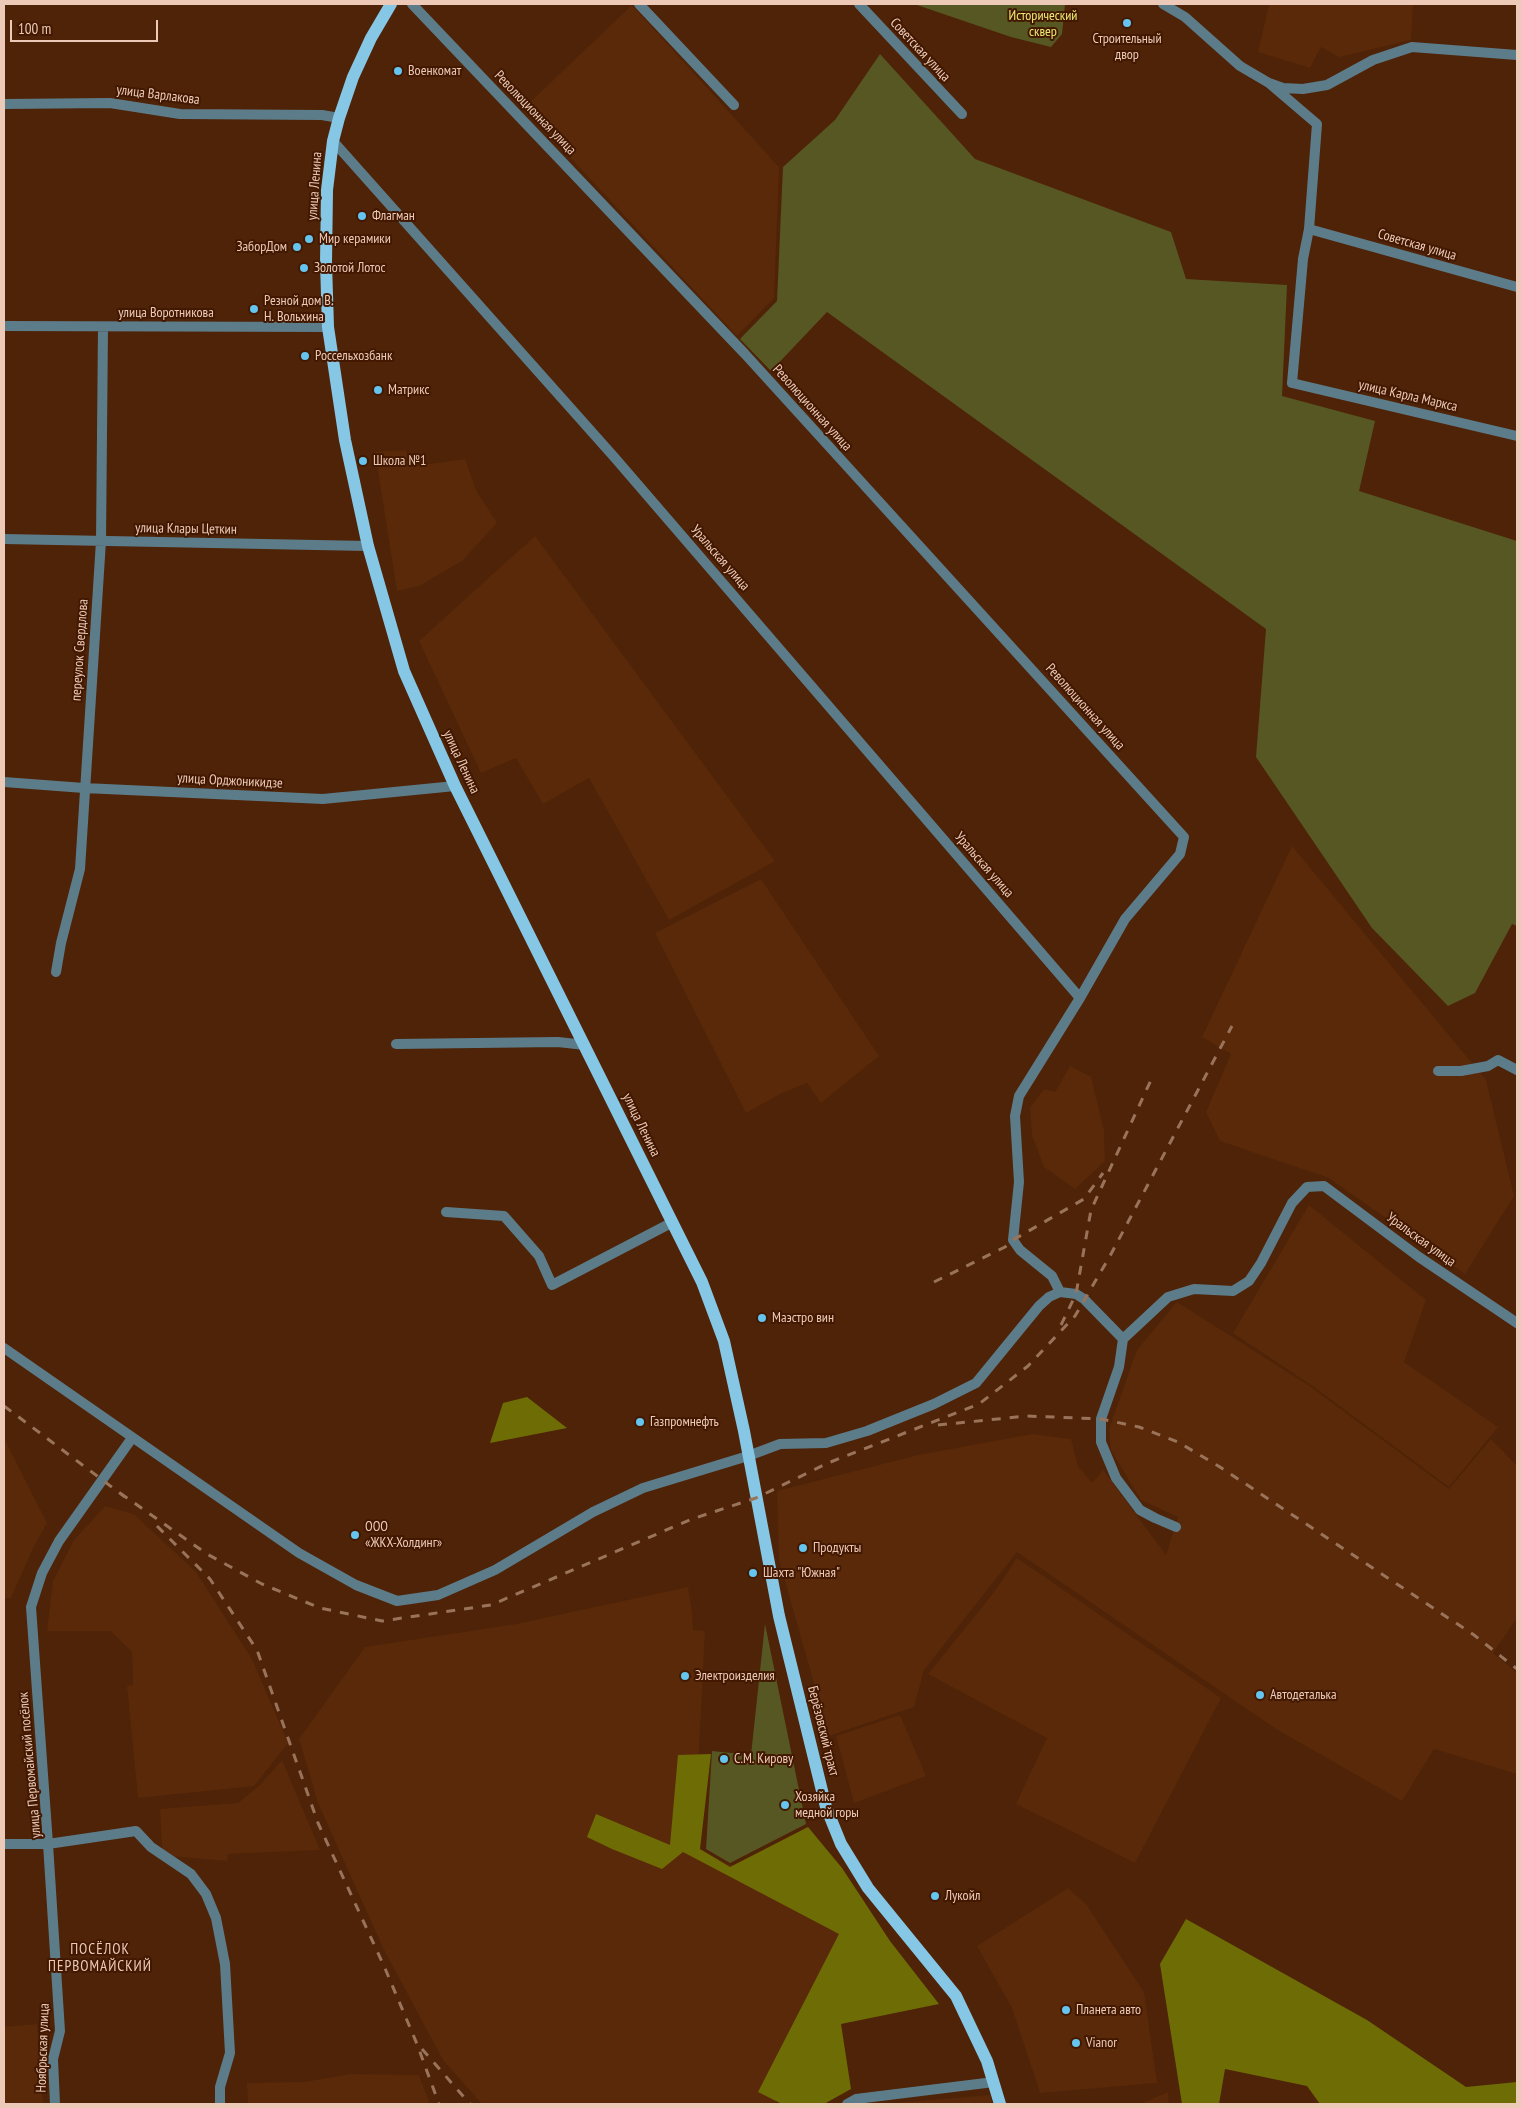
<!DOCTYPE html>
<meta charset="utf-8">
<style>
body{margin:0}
#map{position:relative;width:1521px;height:2108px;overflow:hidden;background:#4e2307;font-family:"PT Sans Narrow",sans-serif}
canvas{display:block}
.frame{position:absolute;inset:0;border:5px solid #edcab8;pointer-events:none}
.scale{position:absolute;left:10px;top:20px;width:148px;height:22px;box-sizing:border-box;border:2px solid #edcab8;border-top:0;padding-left:6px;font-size:15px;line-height:18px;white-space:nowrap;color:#edcab8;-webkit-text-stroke:4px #421800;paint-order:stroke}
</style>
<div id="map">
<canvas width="1521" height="2108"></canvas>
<div class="frame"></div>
<div class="scale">100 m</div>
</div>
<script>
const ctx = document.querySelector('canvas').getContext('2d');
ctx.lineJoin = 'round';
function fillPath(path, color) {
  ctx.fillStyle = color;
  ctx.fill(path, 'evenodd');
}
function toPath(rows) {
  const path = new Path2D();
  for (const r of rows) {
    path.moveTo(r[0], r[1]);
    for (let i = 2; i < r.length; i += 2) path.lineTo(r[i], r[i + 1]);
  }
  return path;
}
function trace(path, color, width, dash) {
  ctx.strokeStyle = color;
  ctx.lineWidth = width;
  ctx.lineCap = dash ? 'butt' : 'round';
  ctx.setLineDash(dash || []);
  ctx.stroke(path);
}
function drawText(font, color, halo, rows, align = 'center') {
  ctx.font = font + ' "PT Sans Narrow",sans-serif';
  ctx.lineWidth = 4;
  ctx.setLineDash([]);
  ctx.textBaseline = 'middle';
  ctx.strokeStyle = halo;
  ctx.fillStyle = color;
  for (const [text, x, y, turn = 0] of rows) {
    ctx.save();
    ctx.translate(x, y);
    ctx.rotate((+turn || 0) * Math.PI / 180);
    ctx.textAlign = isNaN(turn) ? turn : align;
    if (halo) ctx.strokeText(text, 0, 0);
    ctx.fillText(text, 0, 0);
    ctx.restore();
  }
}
const built = toPath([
 [1269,4,1413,4,1411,40,1339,57,1321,47,1310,68,1258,52],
 [632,5,779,167,774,298,737,336,524,108],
 [406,450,409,467,465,459,476,490,497,523,462,561,419,586,397,591,375,452],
 [535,536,775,861,669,920,589,778,543,804,516,758,481,773,419,641],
 [1292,846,1486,1080,1514,1196,1465,1274,1329,1178,1220,1141,1206,1112,1231,1054,1202,1037],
 [761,879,879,1056,821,1103,807,1083,782,1093,746,1113,655,933],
 [1070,1066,1091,1077,1104,1130,1105,1161,1075,1189,1044,1167,1032,1136,1030,1108,1044,1089,1055,1092],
 [1309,1205,1426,1300,1404,1362,1498,1427,1449,1487,1311,1385,1233,1333],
 [1177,1302,1308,1385,1449,1489,1491,1439,1517,1466,1517,1618,1493,1653,1517,1673,1517,1774,1434,1749,1402,1801,1276,1729,1017,1552,924,1670,914,1707,829,1736,779,1560,777,1491,918,1455,1032,1434,1071,1439,1078,1466,1092,1483,1103,1470,1166,1555,1178,1517,1141,1500,1111,1450,1109,1429,1137,1350],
 [4,1438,47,1523,34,1546,11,1598,4,1598],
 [105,1506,134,1514,196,1572,252,1659,288,1743,254,1786,138,1798,127,1686,133,1685,132,1652,111,1631,47,1631,53,1581,74,1540],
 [1017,1558,1221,1698,1135,1863,1016,1804,1047,1738,928,1674,992,1595],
 [688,1587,692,1613,693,1630,705,1631,694,1847,860,1930,775,2104,482,2104,443,2060,383,1948,318,1803,299,1739,365,1647,516,1624],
 [900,1715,926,1776,854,1803,836,1736],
 [282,1760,320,1850,228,1854,227,1861,170,1856,162,1848,160,1809,238,1803,261,1784],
 [1068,1888,1086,1904,1144,1992,1157,2083,1040,2093,1012,2008,977,1946],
 [37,2024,43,2104,4,2104,4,2027],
 [350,2074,419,2075,430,2104,248,2104,247,2083,304,2082],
 [1168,2092,1169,2104,1141,2104],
 [990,2095,992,2104,883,2104]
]);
const green = toPath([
 [914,4,1065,4,1062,34,1051,47,1011,37],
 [880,54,975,159,1171,232,1186,279,1287,285,1282,396,1375,421,1359,491,1517,541,1517,926,1512,924,1475,993,1448,1006,1372,928,1256,757,1266,629,827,312,771,371,740,339,777,301,783,167,835,120],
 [765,1624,806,1824,730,1863,706,1849,712,1751,751,1755]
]);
const forest = toPath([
 [527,1397,567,1428,490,1443,503,1403],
 [711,1754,700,1849,730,1867,808,1827,842,1868,890,1941,939,2004,841,2024,851,2089,824,2104,782,2104,758,2092,839,1934,683,1852,662,1869,612,1849,587,1837,596,1814,670,1845,678,1755],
 [1186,1919,1367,2020,1466,2087,1517,2082,1517,2104,1320,2104,1307,2086,1225,2069,1219,2104,1182,2104,1160,1964]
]);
const minor = toPath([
 [412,4,745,354,1184,837,1180,854,1125,919,1080,998,1019,1096,1015,1116,1019,1182,1013,1240,1020,1250,1052,1276,1060,1292],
 [639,4,734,105],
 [859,4,962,114],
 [1163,4,1185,17,1240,66,1269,83,1283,88,1303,89,1327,85,1373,60,1412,47,1517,55],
 [1269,83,1317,124,1309,229,1303,259,1292,383,1517,436],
 [4,104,110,103,180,114,322,115,339,118],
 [333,141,615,458,1080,998],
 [1309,229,1517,287],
 [4,326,328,327],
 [4,539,368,546],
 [4,782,84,788,323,799,455,786],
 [56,972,61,943,80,869,101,541,103,327],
 [396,1044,558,1042,585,1045],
 [1438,1071,1461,1071,1488,1066,1498,1060,1517,1070],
 [446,1212,504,1216,539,1256,552,1285,673,1222],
 [132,1438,59,1541,42,1573,31,1607,48,1844,136,1831,151,1847,191,1874,206,1894,216,1918,225,1964,230,2053,220,2087,220,2104],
 [748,1456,780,1444,826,1443,867,1431,934,1404,976,1383,1039,1306,1049,1297,1060,1292,1076,1294,1084,1299,1123,1339],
 [1176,1527,1155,1518,1140,1510,1116,1478,1101,1442,1101,1419,1119,1367,1123,1339,1168,1297,1194,1289,1233,1291,1249,1281,1261,1263,1292,1203,1307,1187,1324,1186,1419,1257,1517,1323],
 [4,1844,48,1844,60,2031,53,2059,55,2104],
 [847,2104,856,2099,994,2082]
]);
const tertiary = toPath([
 [4,1348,299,1553,356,1585,397,1601,438,1595,495,1570,593,1512,643,1488,748,1456]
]);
const primary = toPath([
 [391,4,371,38,353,77,339,118,333,141,327,190,326,263,328,327,345,440,368,546,404,671,455,786,702,1282,724,1341,744,1431,779,1616,826,1807,841,1844,868,1888,956,1996,987,2061,1000,2104]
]);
const rail = toPath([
 [934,1282,1005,1247,1013,1240,1084,1199,1103,1173],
 [1061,1325,1076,1294,1091,1210,1151,1080],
 [4,1406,125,1497],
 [938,1425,1027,1416,1101,1419,1139,1427,1178,1442,1220,1467,1474,1635,1517,1669],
 [120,1493,207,1554,262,1584,320,1608,382,1621,491,1605,692,1519,756,1498,828,1463,979,1404,1028,1366,1075,1316,1110,1256,1232,1026],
 [157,1526,210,1579,257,1650,318,1823,384,1966,417,2044,439,2104],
 [422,2049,470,2104]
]);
const markers = [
 [1127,23,5,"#65c5ee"],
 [398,71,5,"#65c5ee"],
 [362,216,5,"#65c5ee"],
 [309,239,5,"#65c5ee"],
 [297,247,5,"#65c5ee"],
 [304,268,5,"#65c5ee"],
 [254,309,5,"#65c5ee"],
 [305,356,5,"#65c5ee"],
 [378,390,5,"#65c5ee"],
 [363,461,5,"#65c5ee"],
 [762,1318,5,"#65c5ee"],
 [640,1422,5,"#65c5ee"],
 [355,1535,5,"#65c5ee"],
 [803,1548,5,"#65c5ee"],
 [753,1573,5,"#65c5ee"],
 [685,1676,5,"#65c5ee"],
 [1260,1695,5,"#65c5ee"],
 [724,1759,5,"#65c5ee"],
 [785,1805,5,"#65c5ee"],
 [935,1896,5,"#65c5ee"],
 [1066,2010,5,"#65c5ee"],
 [1076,2043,5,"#65c5ee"]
];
const parkNames = [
 ["Исторический",1043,16],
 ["сквер",1043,32]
];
const poiNames = [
 ["Строительный",1127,39,"center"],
 ["двор",1127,55,"center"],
 ["Военкомат",408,71],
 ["Флагман",372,216],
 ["Мир керамики",319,239],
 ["ЗаборДом",287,247,"right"],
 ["Золотой Лотос",314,268],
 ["Резной дом В.",264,301],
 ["Н. Вольхина",264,317],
 ["Россельхозбанк",315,356],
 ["Матрикс",388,390],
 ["Школа №1",373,461],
 ["Маэстро вин",772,1318],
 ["Газпромнефть",650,1422],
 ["ООО",365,1527],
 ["«ЖКХ-Холдинг»",365,1543],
 ["Продукты",813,1548],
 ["Шахта \"Южная\"",763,1573],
 ["Электроизделия",695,1676],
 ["Автодеталька",1270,1695],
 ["С.М. Кирову",734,1759],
 ["Хозяйка",795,1797],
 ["медной горы",795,1813],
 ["Лукойл",945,1896],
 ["Планета авто",1076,2010],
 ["Vianor",1086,2043]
];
const streetNames = [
 ["Советская улица",920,50,47],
 ["улица Варлакова",158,95,7],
 ["Революционная улица",535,113,46],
 ["улица Ленина",315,186,-86],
 ["Советская улица",1417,245,16],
 ["улица Воротникова",166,313],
 ["улица Карла Маркса",1408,396,13],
 ["Революционная улица",812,408,48],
 ["улица Клары Цеткин",186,529,1],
 ["Уральская улица",720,558,49],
 ["переулок Свердлова",80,650,-86],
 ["Революционная улица",1085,707,48],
 ["улица Ленина",461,762,65],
 ["улица Орджоникидзе",230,781,3],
 ["Уральская улица",984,865,49],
 ["улица Ленина",641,1125,64],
 ["Уральская улица",1421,1240,36],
 ["Берёзовский тракт",823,1731,76],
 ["улица Первомайский посёлок",30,1765,-95],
 ["Ноябрьская улица",43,2048,-88]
];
const neighbourhoodNames = [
 ["ПОСЁЛОК",100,1950],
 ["ПЕРВОМАЙСКИЙ",100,1967]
];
fillPath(built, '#5a2909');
fillPath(green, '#575724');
fillPath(forest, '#6e6d05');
trace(minor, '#5d7c8a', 10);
trace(tertiary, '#5d7c8a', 10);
trace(primary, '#85c7e5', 12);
trace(rail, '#9a735b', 3, [9, 9]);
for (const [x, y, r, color] of markers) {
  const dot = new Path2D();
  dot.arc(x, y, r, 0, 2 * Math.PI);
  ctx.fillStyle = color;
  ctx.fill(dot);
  trace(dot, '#421800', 2);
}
drawText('14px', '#e9e973', '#421800', parkNames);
drawText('14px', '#edcab8', '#421800', poiNames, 'left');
drawText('14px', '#edcab8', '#421800', streetNames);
ctx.letterSpacing = '1px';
drawText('15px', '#edcab8', '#421800', neighbourhoodNames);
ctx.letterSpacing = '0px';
</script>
